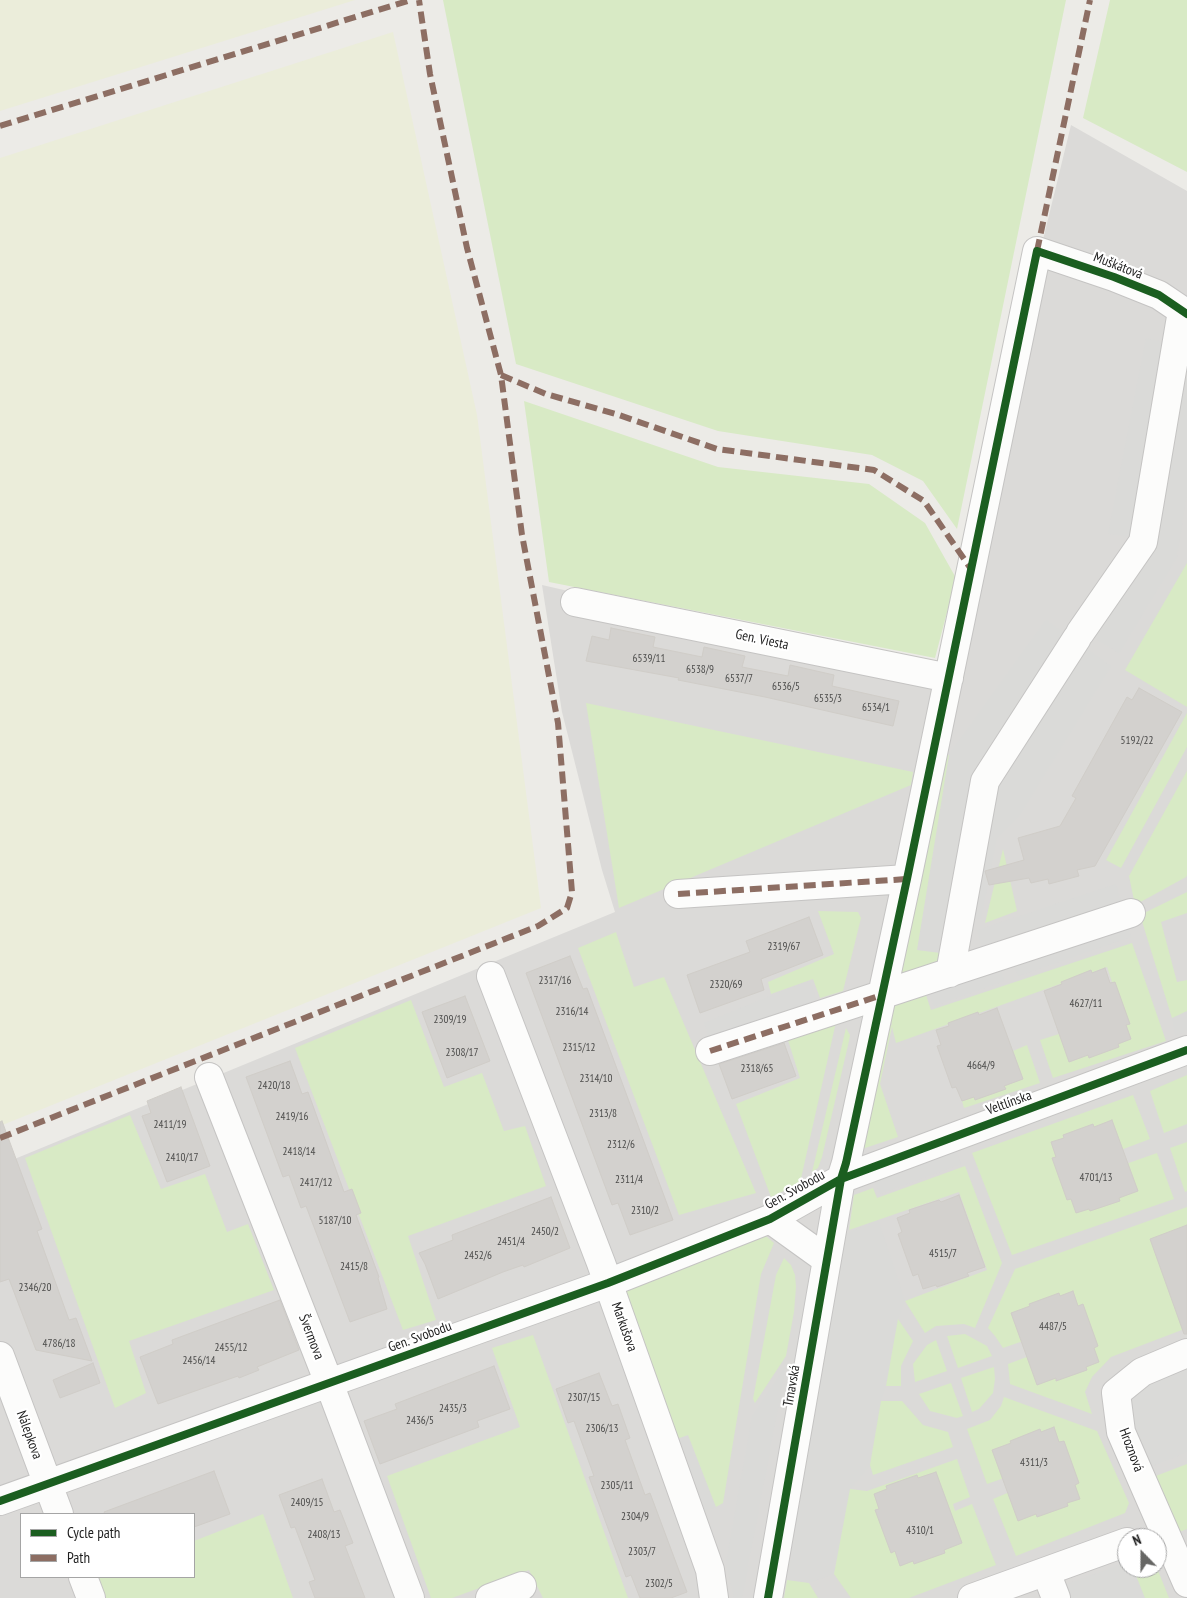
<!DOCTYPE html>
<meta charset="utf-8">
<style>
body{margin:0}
#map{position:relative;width:1187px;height:1598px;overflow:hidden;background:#ecebe7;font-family:"PT Sans Narrow",sans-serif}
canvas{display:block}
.legend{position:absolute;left:20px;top:1513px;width:175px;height:65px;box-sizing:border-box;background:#fff;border:1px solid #a5a5a5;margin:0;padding:6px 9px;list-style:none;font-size:15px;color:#1e1e1e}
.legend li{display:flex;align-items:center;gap:10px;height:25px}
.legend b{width:25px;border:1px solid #a5a5a5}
.north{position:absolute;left:1117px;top:1528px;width:50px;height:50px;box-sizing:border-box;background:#fff;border:1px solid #a5a5a5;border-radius:50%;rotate:338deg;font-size:14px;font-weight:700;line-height:20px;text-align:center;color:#1e1e1e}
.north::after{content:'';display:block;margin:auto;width:18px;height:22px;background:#666664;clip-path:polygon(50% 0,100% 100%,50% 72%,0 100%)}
</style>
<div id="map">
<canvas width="1187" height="1598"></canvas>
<ul class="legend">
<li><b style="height:6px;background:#1b5e20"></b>Cycle path</li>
<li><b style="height:6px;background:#8d6e63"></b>Path</li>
</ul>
<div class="north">N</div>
</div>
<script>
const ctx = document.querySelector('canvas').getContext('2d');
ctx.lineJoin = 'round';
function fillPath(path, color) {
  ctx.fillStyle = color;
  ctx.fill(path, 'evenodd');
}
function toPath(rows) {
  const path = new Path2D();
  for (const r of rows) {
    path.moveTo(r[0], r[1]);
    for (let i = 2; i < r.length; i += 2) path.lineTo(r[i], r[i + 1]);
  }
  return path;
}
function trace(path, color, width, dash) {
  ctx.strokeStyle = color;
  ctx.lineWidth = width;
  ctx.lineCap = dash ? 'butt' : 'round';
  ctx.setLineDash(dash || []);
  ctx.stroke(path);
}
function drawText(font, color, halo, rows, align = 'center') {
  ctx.font = font + ' "PT Sans Narrow",sans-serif';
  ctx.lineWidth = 4.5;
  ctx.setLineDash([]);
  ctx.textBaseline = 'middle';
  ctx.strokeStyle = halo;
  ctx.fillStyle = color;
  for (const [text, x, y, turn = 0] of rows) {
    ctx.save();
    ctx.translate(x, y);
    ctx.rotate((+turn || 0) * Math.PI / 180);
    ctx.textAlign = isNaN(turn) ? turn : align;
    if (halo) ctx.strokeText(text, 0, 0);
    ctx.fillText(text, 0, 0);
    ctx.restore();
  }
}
const residential = toPath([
 [1071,125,1187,191,1187,1598,0,1598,0,1165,615,912,602,870,562,712,542,585,949,678,1022,326],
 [21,1514,194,1514,194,1577,21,1577],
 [1127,1538,1157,1538,1157,1568,1127,1568]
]);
const religious = toPath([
 [1146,338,1172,344,1135,538,1108,534],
 [1187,349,1187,493,1177,557,1119,653,1091,636,1149,545],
 [1046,620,1067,635,974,769,948,954,917,951,949,755],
 [1084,647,1111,666,1019,816,997,838,981,919,965,918,992,788],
 [1116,884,1121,901,982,946,977,930],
 [1126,920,1131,937,1018,976,1012,959],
 [999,964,1004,981,934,1006,927,988],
 [809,980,817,1000,710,1040,704,1023],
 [1187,1011,1187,1031,1175,1036,1172,1018],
 [954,1145,961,1164,880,1194,873,1177],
 [878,1219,905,1301,898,1319,886,1386,881,1401,870,1465,850,1489,834,1574,809,1583,787,1580,839,1237],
 [786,1366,742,1598,734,1598,726,1563,752,1417],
 [1187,1369,1187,1452,1146,1469,1123,1394],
 [688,1435,716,1507,701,1513,674,1440],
 [1127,1562,1127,1568,1133,1568,1145,1598,1063,1598,1059,1587]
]);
const farmland = toPath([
 [0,0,355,0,0,111],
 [393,32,477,415,541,908,0,1126,0,158]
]);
const grass = toPath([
 [443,0,1066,0,957,529,923,481,872,455,718,431,516,364],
 [1110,0,1187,0,1187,172,1083,118],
 [524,401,718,467,869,484,925,523,956,578,935,658,549,582],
 [1187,563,1187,707,1125,670],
 [586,703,913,772,911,785,619,908],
 [1187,713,1187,747,1121,868,1106,860],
 [945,755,949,755,917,950,948,954,946,967,891,985],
 [1187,771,1187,875,1186,877,1135,905,1129,876],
 [1003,849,1017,911,985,923],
 [1187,892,1187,913,1161,922,1177,982,1187,980,1187,1011,1172,1018,1140,915],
 [818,911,858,912,861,918,843,991,820,998,813,979,771,994,768,982,834,954],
 [616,932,634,987,664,977,756,1193,679,1215,578,948],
 [1132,943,1166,1041,1053,1078,1040,1040,1059,1034,1070,1062,1131,1039,1107,967,896,1043,892,1027,880,1084,898,1137,862,1149,886,1024,892,1025,886,1007,926,995,931,1010],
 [411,1000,444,1087,482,1073,504,1131,525,1126,546,1186,408,1236,436,1320,403,1330,295,1048],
 [836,1022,800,1183,771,1197,736,1104,800,1078,786,1034],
 [846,1028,850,1035,849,1041,822,1157,818,1168,812,1172],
 [1027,1045,1040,1083,964,1108,962,1101,1023,1079,1013,1051],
 [1187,1075,1187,1124,1164,1133,1150,1091],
 [1133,1095,1150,1139,1118,1151,1123,1165,1157,1153,1174,1199,1012,1255,972,1153],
 [130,1115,161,1189,205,1174,227,1232,248,1224,274,1290,129,1341,146,1393,115,1408,25,1158],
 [1187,1142,1187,1191,1185,1192,1170,1148],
 [965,1166,1002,1263,975,1328,964,1324,936,1326,925,1333,905,1301,987,1270,959,1192,849,1230,854,1195,873,1188,877,1198],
 [1187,1207,1187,1328,1111,1357,1092,1377,1085,1392,1092,1414,1010,1384,1008,1364,1032,1355,1026,1340,1003,1348,995,1336,988,1328,1015,1269],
 [761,1232,774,1243,761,1274,723,1503,716,1507,688,1435,674,1440,619,1288],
 [784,1258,791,1265,795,1275,796,1287,794,1312,786,1356,755,1403,753,1399,776,1275],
 [898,1319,913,1341,901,1366,901,1386,886,1386],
 [965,1334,987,1346,992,1356,958,1368,947,1336],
 [533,1335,628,1598,543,1598,529,1570,452,1598,431,1598,387,1476,520,1427,492,1348],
 [936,1340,947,1371,915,1382,913,1364,927,1345],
 [994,1367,995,1379,993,1393,979,1409,972,1412,961,1378],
 [951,1383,963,1416,957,1418,930,1411,919,1394],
 [1004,1397,1097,1431,1129,1503,1125,1513,1016,1556,993,1499,1012,1491,1007,1477,987,1484,967,1429,990,1420,1001,1406],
 [881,1401,902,1401,923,1425,948,1432,953,1447,873,1475,870,1465],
 [957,1459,970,1497,953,1504,955,1511,972,1504,996,1565,909,1598,851,1598,834,1574,850,1489,867,1491],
 [1187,1464,1187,1529,1172,1535,1148,1479],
 [263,1514,293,1598,102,1598,95,1580,103,1577,194,1577,194,1541],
 [1133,1568,1157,1568,1169,1598,1145,1598],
 [787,1580,809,1583,818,1598,784,1598]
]);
const building = toPath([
 [611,628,655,637,653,647,702,657,704,647,745,656,742,667,788,676,790,665,834,675,832,686,899,701,893,726,765,697,678,680,679,678,586,661,592,636,609,640,611,628],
 [1139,688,1182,712,1095,866,1077,870,1079,876,1049,884,1048,879,1031,883,1029,878,989,885,985,871,1024,860,1018,838,1060,826,1076,798,1072,796,1127,697,1132,700,1139,688],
 [809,917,823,955,761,979,764,990,700,1013,687,975,750,952,746,941,809,917],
 [570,956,583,989,587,988,673,1220,630,1235,618,1203,612,1205,526,973,570,956],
 [1105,968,1110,983,1115,982,1130,1024,1126,1025,1131,1039,1118,1044,1119,1047,1089,1058,1088,1055,1069,1062,1044,991,1062,984,1061,982,1091,970,1092,973,1105,968],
 [465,996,490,1061,447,1078,422,1012,465,996],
 [997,1008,1023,1079,1004,1086,1006,1089,975,1100,974,1097,962,1101,956,1087,952,1088,937,1046,941,1045,936,1030,949,1026,948,1023,978,1012,979,1015,997,1008],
 [784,1043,796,1076,732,1099,719,1064,784,1043],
 [290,1061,302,1094,308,1092,344,1192,352,1189,361,1213,356,1215,379,1277,378,1278,387,1309,350,1322,306,1206,301,1208,289,1175,283,1177,246,1077,290,1061],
 [181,1087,210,1166,167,1182,142,1116,151,1113,147,1101,181,1087],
 [1112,1120,1138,1191,1119,1198,1120,1201,1090,1211,1089,1209,1076,1213,1071,1199,1067,1200,1052,1158,1056,1157,1051,1142,1064,1138,1063,1135,1093,1124,1094,1127,1112,1120],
 [2,1121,42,1229,37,1231,69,1320,76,1318,92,1361,36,1350,9,1279,0,1282,0,1122,2,1121],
 [959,1195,985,1267,967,1273,969,1276,937,1287,936,1285,923,1289,918,1274,913,1276,898,1234,902,1232,897,1218,910,1213,909,1210,939,1200,941,1202,959,1195],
 [551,1197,570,1248,524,1267,523,1265,503,1272,438,1299,425,1264,419,1253,453,1240,452,1235,551,1197],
 [1187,1225,1187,1334,1184,1334,1150,1239,1187,1225],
 [1073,1291,1078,1306,1083,1304,1098,1346,1094,1348,1099,1362,1086,1367,1087,1370,1056,1381,1056,1378,1037,1385,1011,1313,1030,1306,1029,1304,1059,1293,1060,1296,1073,1291],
 [280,1300,299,1350,257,1367,259,1370,239,1378,238,1376,158,1404,140,1357,173,1344,172,1340,280,1300],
 [93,1363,100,1383,60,1398,53,1380,93,1363],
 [494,1366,510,1409,477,1421,479,1427,380,1464,364,1421,397,1409,395,1404,494,1366],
 [599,1373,612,1406,618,1404,630,1438,625,1440,645,1495,650,1493,687,1592,671,1598,640,1598,631,1575,626,1577,589,1477,594,1476,574,1421,568,1423,556,1389,599,1373],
 [1054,1427,1059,1442,1064,1441,1079,1483,1075,1485,1080,1499,1067,1503,1068,1506,1037,1517,1036,1514,1018,1521,992,1450,1011,1443,1010,1441,1040,1429,1041,1432,1054,1427],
 [214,1471,230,1514,194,1527,194,1514,105,1514,104,1512,214,1471],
 [936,1472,962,1543,944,1550,945,1553,914,1564,913,1561,900,1566,895,1551,891,1553,875,1510,879,1509,874,1494,887,1489,886,1486,917,1475,918,1478,936,1472],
 [322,1479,334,1512,340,1510,353,1543,345,1546,365,1598,315,1598,309,1582,315,1580,295,1527,291,1528,279,1495,322,1479]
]);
const minor = toPath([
 [575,602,949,678],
 [1080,633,1143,542,1182,311],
 [678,894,907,879],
 [950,973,985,781,1077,638],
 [491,976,601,1263,710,1570,714,1598],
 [710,1051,1131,913],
 [209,1077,329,1383,410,1598],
 [770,1219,827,1260],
 [1187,1353,1142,1372,1116,1393,1121,1432,1187,1583],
 [0,1356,59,1514],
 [0,1501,608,1283,770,1219,841,1179,1187,1050],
 [1046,1572,1056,1598],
 [83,1577,91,1598],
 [490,1598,522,1586],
 [768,1598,841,1179,846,1163,907,879,1037,251,1114,277,1159,295,1187,314],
 [972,1598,1127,1542]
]);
const quiet = toPath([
 [0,126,411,0],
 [1037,251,1090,0],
 [501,375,546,394,619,415,717,449,874,470,924,501,971,569],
 [678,894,907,879],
 [710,1051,882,995],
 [0,1138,538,926,567,908,572,892,558,723,522,535,501,375,467,248,430,74,419,0]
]);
const cycleway = toPath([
 [0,1501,608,1283,770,1219,841,1179,1187,1050],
 [768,1598,841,1179,846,1163,907,879,1037,251,1114,277,1159,295,1187,314]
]);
const numberNames = [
 ["6539/11",649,659],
 ["6538/9",700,670],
 ["6537/7",739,679],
 ["6536/5",786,687],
 ["6535/3",828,699],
 ["6534/1",876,708],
 ["5192/22",1137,741],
 ["2319/67",784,947],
 ["2317/16",555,981],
 ["2320/69",726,985],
 ["4627/11",1086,1004],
 ["2316/14",572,1012],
 ["2309/19",450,1020],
 ["2315/12",579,1048],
 ["2308/17",462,1053],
 ["4664/9",981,1066],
 ["2318/65",757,1069],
 ["2314/10",596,1079],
 ["2420/18",274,1086],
 ["2313/8",603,1114],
 ["2419/16",292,1117],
 ["2411/19",170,1125],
 ["2312/6",621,1145],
 ["2418/14",299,1152],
 ["2410/17",182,1158],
 ["4701/13",1096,1178],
 ["2311/4",629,1180],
 ["2417/12",316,1183],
 ["2310/2",645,1211],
 ["5187/10",335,1221],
 ["2450/2",545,1232],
 ["2451/4",511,1242],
 ["4515/7",943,1254],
 ["2452/6",478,1256],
 ["2415/8",354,1267],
 ["2346/20",35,1288],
 ["4487/5",1053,1327],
 ["4786/18",59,1344],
 ["2455/12",231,1348],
 ["2456/14",199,1361],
 ["2307/15",584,1398],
 ["2435/3",453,1409],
 ["2436/5",420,1421],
 ["2306/13",602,1429],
 ["4311/3",1034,1463],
 ["2305/11",617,1486],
 ["2409/15",307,1503],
 ["2304/9",635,1517],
 ["4310/1",920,1531],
 ["2408/13",324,1535],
 ["2303/7",642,1552],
 ["2302/5",659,1584]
];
const streetNames = [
 ["Muškátová",1118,266,21],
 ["Gen. Viesta",762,640,12],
 ["Veltlínska",1009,1103,-20],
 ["Gen. Svobodu",795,1190,-29],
 ["Markušova",624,1327,70],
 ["Švermova",311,1337,69],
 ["Gen. Svobodu",420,1337,-20],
 ["Trnavská",792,1386,-80],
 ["Nálepkova",29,1435,70],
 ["Hroznová",1131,1450,69]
];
fillPath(residential, '#dbdad8');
fillPath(religious, '#dadad8');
fillPath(farmland, '#ebedda');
fillPath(grass, '#d8eac5');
fillPath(building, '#d3d1ce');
trace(building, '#d0cdc8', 1);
trace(minor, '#c5c4c3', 30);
trace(minor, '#fcfcfb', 28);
trace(quiet, '#8d6e63', 6, [12, 6]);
trace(cycleway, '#1b5e20', 8);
drawText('11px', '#4b4b4a', null, numberNames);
drawText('14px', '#1e1e1e', '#fff', streetNames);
</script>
